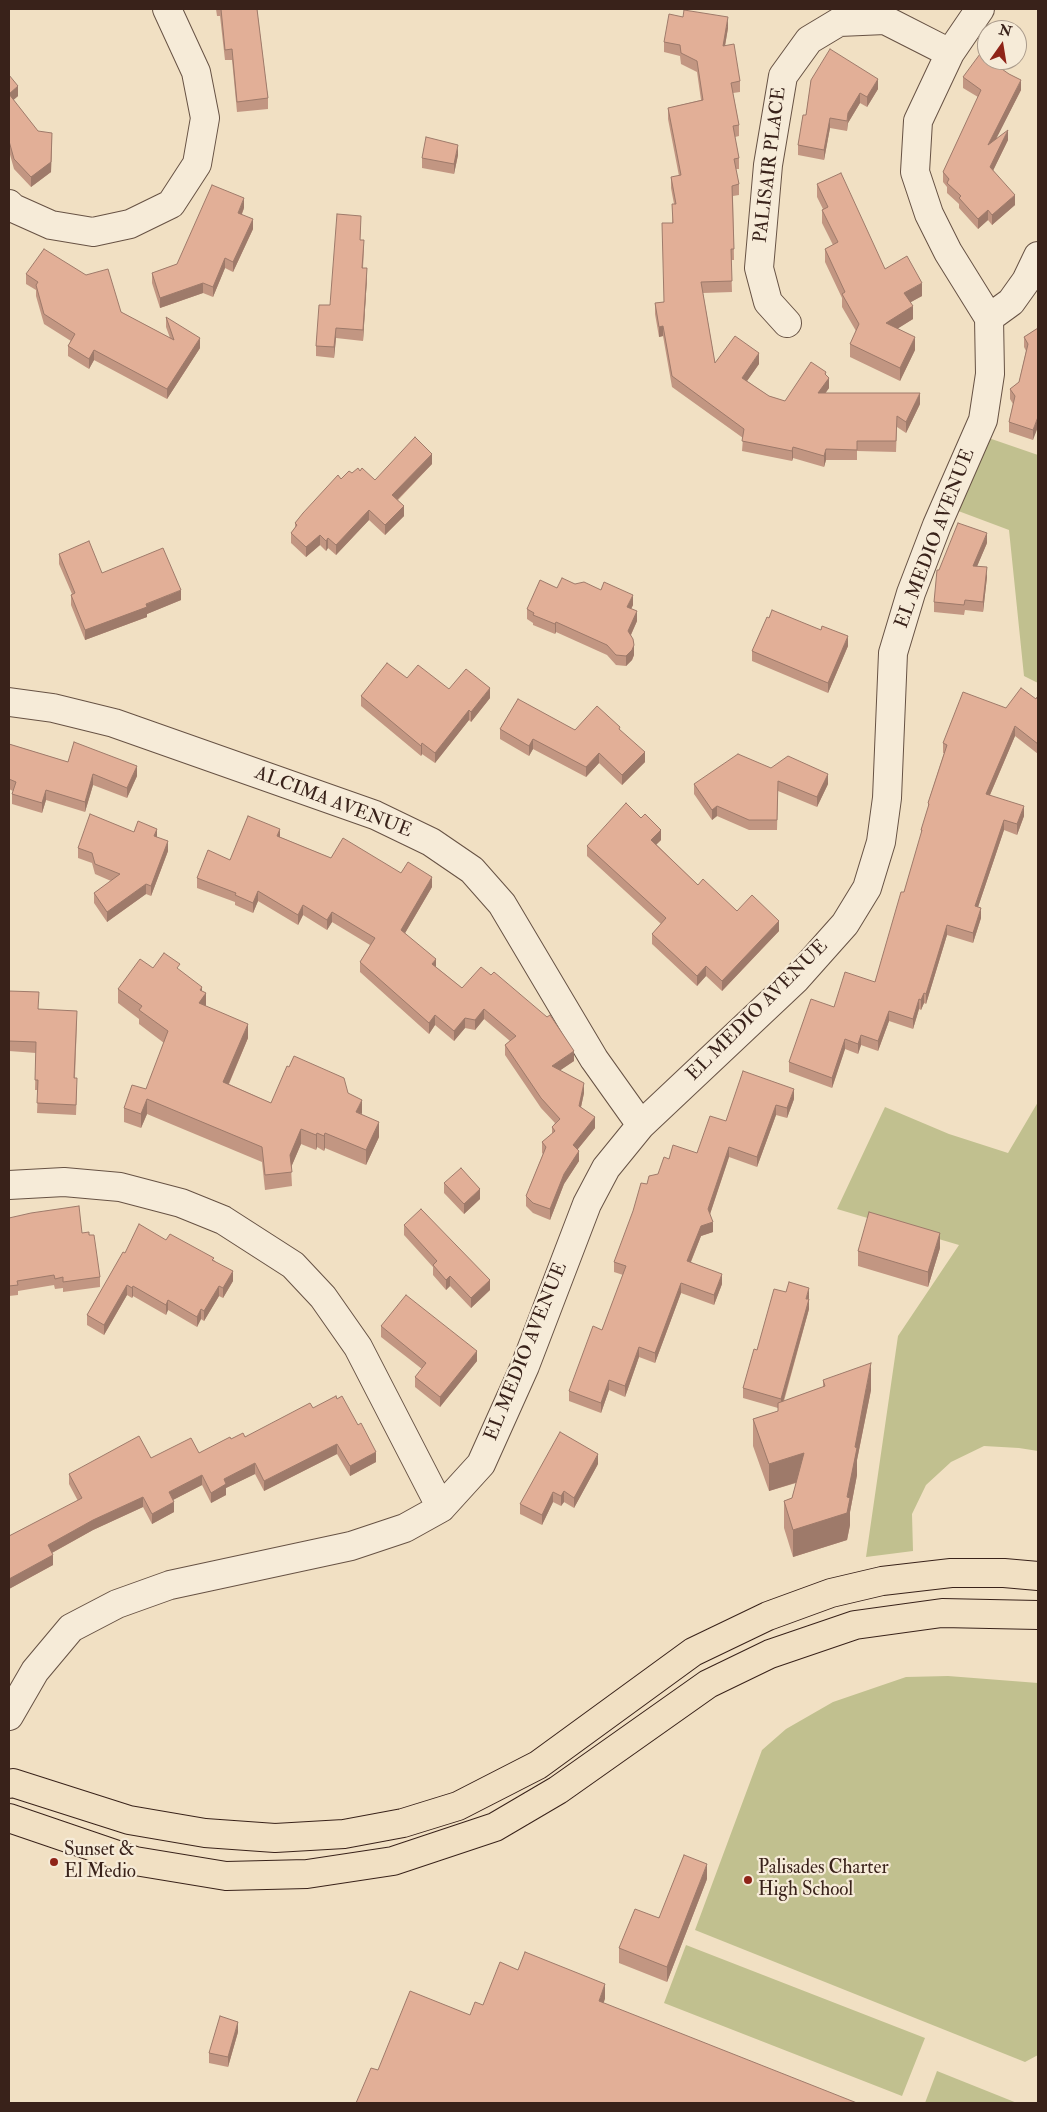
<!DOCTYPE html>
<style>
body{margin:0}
#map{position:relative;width:1047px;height:2112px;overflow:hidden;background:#f1e0c3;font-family:"IM FELL Double Pica",serif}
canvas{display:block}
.frame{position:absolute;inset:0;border:10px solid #39221a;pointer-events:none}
.north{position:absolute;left:977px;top:20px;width:50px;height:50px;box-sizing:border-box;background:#f6ebd8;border:1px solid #aa9b8c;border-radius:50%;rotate:13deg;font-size:14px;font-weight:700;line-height:20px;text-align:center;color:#39221a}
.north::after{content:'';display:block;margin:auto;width:18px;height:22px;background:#8f2418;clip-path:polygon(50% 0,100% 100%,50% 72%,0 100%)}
</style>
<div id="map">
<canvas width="1047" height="2112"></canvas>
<div class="frame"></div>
<div class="north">N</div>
</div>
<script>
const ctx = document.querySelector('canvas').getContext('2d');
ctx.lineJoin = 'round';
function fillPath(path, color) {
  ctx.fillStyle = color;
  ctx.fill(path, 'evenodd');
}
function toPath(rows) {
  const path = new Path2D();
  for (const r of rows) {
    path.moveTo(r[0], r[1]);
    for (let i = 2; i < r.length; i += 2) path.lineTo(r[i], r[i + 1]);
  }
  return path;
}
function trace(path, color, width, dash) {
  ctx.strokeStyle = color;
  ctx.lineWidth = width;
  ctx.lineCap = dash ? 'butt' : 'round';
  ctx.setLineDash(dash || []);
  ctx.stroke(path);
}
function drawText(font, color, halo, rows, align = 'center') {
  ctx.font = font + ' "IM FELL Double Pica",serif';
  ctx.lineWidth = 4.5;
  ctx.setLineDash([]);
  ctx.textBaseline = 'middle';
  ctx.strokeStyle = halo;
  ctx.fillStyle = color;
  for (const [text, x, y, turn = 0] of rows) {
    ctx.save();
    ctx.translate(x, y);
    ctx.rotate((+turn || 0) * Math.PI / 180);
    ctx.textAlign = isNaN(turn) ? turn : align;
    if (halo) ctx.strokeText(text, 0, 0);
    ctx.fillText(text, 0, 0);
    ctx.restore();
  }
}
const green = toPath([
 [977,434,1038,455,1038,683,1024,676,1009,530,945,506],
 [1038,1102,1038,1451,1019,1448,984,1446,951,1462,926,1485,912,1514,913,1551,866,1557,898,1336,959,1245,837,1209,885,1107,949,1134,1008,1153],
 [948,1676,1038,1683,1038,2055,1025,2062,695,1930,762,1750,786,1729,833,1702,906,1677],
 [686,1945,925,2038,902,2096,664,2003],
 [937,2071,1017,2103,925,2103]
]);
const minor = toPath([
 [9,204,13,208,51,225,93,232,130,224,171,204,197,164,205,118,196,72,167,9],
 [989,318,1011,302,1026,281,1038,256],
 [787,323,768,302,759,268,768,165,783,76,809,40,839,22,885,20,950,53],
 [9,702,53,708,114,723,375,815,431,842,472,870,502,904,594,1059,641,1125],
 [9,1185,64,1182,120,1187,181,1203,223,1220,293,1265,323,1297,358,1347,441,1508],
 [9,1716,35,1671,71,1628,117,1604,170,1585,351,1546,405,1528,441,1508,481,1464,525,1366,587,1204,606,1168,641,1125,796,979,845,924,867,888,881,842,887,798,893,653,911,593,937,525,983,420,990,374,989,318,948,252,929,214,915,172,918,121,950,53,980,9]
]);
const major = toPath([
 [9,1784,13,1783,129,1820,205,1833,275,1838,344,1834,403,1823,458,1806,538,1765,693,1652,768,1616,831,1593,882,1581,951,1573,1004,1573,1038,1576],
 [9,1818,135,1861,226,1876,307,1874,393,1861,495,1827,558,1790,708,1684,770,1654,855,1625,942,1613,1038,1615]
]);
const wall = toPath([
 [216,9,257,9,268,98,268,109,237,112,232,60,225,60,220,16,217,16],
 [683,17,728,28,725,46,740,81,740,92,733,93,739,125,739,136,735,137,739,158,739,169,736,169,739,184,739,195,733,196,734,260,731,260,732,292,703,293,715,363,759,364,747,381,769,396,785,401,826,376,829,388,825,393,920,404,906,433,897,427,896,452,857,451,857,460,826,460,824,467,793,458,792,461,742,451,743,438,672,387,663,336,659,337,655,314,655,303,664,302,674,204,671,188,671,177,679,176,668,119,668,108,701,100,697,72,681,64,680,56,664,52,664,42],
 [9,75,18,96,13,100,38,131,52,143,51,172,31,187,14,169,9,151],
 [963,77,1021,90,996,138,1008,140,993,170,1015,205,992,225,988,220,978,229,959,208,959,204,947,193,947,187,943,182,943,172,978,97,963,88],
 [811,80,878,89,867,107,860,103,848,123,847,131,830,128,824,160,798,155,798,145,806,115],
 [458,155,454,174,422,168,422,158],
 [817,184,885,269,922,296,910,302,913,319,898,328,915,350,900,381,850,357,850,344,856,331,842,307,842,298,825,262,825,249,833,245,822,223,822,210,823,209,817,197],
 [244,208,242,214,253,229,233,272,225,268,213,297,203,293,160,308,152,283,152,273,177,264],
 [361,226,360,240,364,250,363,268,367,278,363,341,336,338,334,358,316,356,316,346,330,305],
 [26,274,121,312,170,338,166,327,166,317,200,348,167,399,94,360,89,369,68,356,68,346,71,341,44,324,36,296,36,290,26,284],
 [1038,328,1033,440,1009,432,1009,422,1013,404,1010,399,1010,389,1019,382,1026,351,1024,347,1024,337],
 [432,464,398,500,404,516,385,535,369,520,336,555,328,548,326,551,320,545,306,557,291,543,291,533,295,528,295,523,341,479,352,473,375,480],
 [987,543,977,566,987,577,983,612,965,610,964,615,934,612,934,602,939,570],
 [59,554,102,573,181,600,147,614,147,617,85,640,71,605,71,595,72,594,59,564],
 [575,584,633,605,631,609,637,621,631,635,634,655,632,660,626,666,616,665,607,655,556,632,555,634,533,625,533,623,527,619,527,609,557,588],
 [848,646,828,693,752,661,752,651],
 [407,678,449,689,490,698,471,722,469,720,435,763,422,754,421,756,361,706,361,696],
 [1038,698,1038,754,1015,736,990,795,1024,816,1017,835,1004,830,978,907,981,918,973,943,947,935,926,1004,924,1003,921,1010,919,1009,913,1029,889,1021,878,1051,861,1045,858,1054,845,1049,832,1088,789,1072,789,1062,834,1007,875,982,904,892,921,836,921,830,928,808,928,803,944,753,943,753,943,743,1006,708],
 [500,729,620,730,645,762,622,785,599,763,586,777,533,749,529,756,500,739],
 [9,744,68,762,137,776,127,798,93,785,85,812,46,800,42,813,12,804,12,794,13,791,9,789],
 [771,768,828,784,817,807,778,791,777,830,749,830,717,816,712,820,694,794,694,784],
 [134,832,157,837,168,851,151,896,146,894,107,922,94,903,94,893,111,881,95,874,92,863,78,858,78,848],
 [280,837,331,858,401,873,432,887,405,933,436,967,462,988,574,1061,560,1070,584,1093,581,1107,595,1128,578,1149,579,1161,564,1184,550,1220,533,1213,526,1206,526,1196,543,1154,542,1153,542,1142,552,1134,552,1127,555,1123,541,1108,505,1055,505,1045,510,1041,484,1019,475,1030,465,1028,454,1041,435,1025,429,1034,360,972,360,962,370,945,332,922,327,930,303,915,298,925,258,901,253,913,235,905,235,902,197,888,197,878,230,860],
 [661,840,656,844,698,885,737,911,779,931,722,991,706,976,697,986,652,944,652,934,661,924,587,856,587,846],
 [180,970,202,991,206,1006,248,1038,229,1084,271,1103,348,1093,362,1115,379,1137,366,1165,325,1148,324,1151,317,1147,316,1150,301,1144,291,1167,292,1186,265,1190,262,1162,147,1114,141,1128,124,1122,124,1108,146,1089,164,1043,139,1024,139,1019,118,1003,118,989],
 [9,991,39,1009,77,1021,75,1078,77,1088,76,1115,37,1113,38,1090,35,1090,36,1053,9,1051],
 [794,1099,787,1118,776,1115,757,1167,729,1157,710,1214,713,1232,701,1236,691,1262,722,1284,714,1305,681,1293,655,1363,639,1357,625,1397,609,1390,601,1413,569,1401,569,1391,602,1330,623,1275,614,1272,614,1262,647,1184,658,1174,669,1159,697,1153,726,1121],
 [444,1183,480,1199,464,1214,444,1193],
 [9,1218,82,1233,100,1277,100,1287,63,1292,63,1288,55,1289,54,1285,18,1291,18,1295,9,1296],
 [404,1225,490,1290,471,1308,450,1286,446,1290,433,1275,433,1267,404,1235],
 [166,1240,214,1260,233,1281,223,1298,219,1296,204,1321,201,1319,197,1327,168,1310,166,1315,133,1296,132,1298,127,1295,104,1335,87,1325,87,1315,125,1253],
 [940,1248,928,1287,858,1266,858,1251],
 [809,1298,809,1309,784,1401,823,1387,823,1380,871,1390,857,1460,857,1475,850,1512,850,1525,847,1540,793,1557,784,1528,784,1501,792,1498,796,1483,769,1491,753,1446,753,1419,778,1411,778,1408,743,1398,743,1388,757,1350],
 [381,1326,477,1361,440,1407,415,1387,415,1377,422,1369,381,1337],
 [313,1408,376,1462,350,1476,337,1454,264,1491,255,1474,226,1488,226,1495,211,1503,202,1485,173,1500,174,1512,152,1524,143,1507,93,1530,52,1553,53,1565,9,1589,9,1536,78,1501,69,1484,69,1474,151,1458,199,1453,231,1439,245,1437],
 [598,1464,574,1508,564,1502,561,1506,553,1502,542,1525,520,1514,520,1504],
 [707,1879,667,1982,619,1963,619,1948],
 [238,2032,228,2067,209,2063,209,2053]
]);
const shadedWall = toPath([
 [728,17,728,28,723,57,723,46],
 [878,79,878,89,867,107,867,97],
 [1021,80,1021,90,988,155,988,145],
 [18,86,18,96,9,104,9,94],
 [860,93,860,103,848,123,847,131,848,113],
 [830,118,830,128,824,160,824,150],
 [1008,130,1008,140,990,177,990,167],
 [52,133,51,172,31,187,31,177],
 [458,145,458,155,454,174,454,164],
 [1015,195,1015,205,992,225,992,215],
 [244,198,244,208,238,223,238,213],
 [988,210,988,220,978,229,978,219],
 [253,219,253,229,233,272,233,262],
 [225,258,225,268,213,297,213,287],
 [367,268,367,278,363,341,363,330],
 [203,283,203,293,160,308,160,298],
 [922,283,922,296,904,306,904,293],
 [913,306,913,319,886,336,886,323],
 [663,326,663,336,659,337,659,327],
 [336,328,336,338,334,358,334,347],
 [915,337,915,350,900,381,900,368],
 [200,338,200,348,167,399,167,389],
 [94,350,94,360,89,369,89,359],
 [759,353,759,364,742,388,742,378],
 [826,372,826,381,829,378,829,388,818,404,818,393],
 [920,393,920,404,906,433,906,422],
 [1038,417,1038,427,1033,440,1033,430],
 [793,447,793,458,792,461,792,451],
 [826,449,826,460,824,467,824,456],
 [432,454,432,464,392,505,392,495],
 [404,506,404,516,385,535,385,525],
 [369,510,369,520,336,555,336,545],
 [987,533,987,543,973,576,973,566],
 [320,535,320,545,306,557,306,547],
 [328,538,328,548,326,551,326,541],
 [987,567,987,577,983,612,983,602],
 [181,590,181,600,147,614,147,617,85,640,85,630],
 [633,595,633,605,627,617,627,607],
 [637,611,637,621,628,641,628,631],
 [556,622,556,632,555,634,555,624],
 [848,636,848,646,828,693,828,683],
 [634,645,634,655,632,660,626,666,626,656],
 [490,688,490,698,471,722,471,712],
 [469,710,469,720,435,763,435,753],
 [1015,726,1015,736,986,804,986,794],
 [533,739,533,749,529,756,529,746],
 [422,743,422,754,421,756,421,746],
 [645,752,645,762,622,785,622,775],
 [599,753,599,763,586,777,586,767],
 [137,766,137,776,127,798,127,788],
 [93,774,93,785,85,812,85,802],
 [828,774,828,784,817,807,817,797],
 [46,790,46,800,42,813,42,803],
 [717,806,717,816,712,820,712,810],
 [1024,806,1024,816,1017,835,1017,824],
 [1004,820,1004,830,975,916,975,906],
 [157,829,157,839,154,836],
 [280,829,280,839,277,836],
 [661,830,661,840,651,850,651,840],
 [168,841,168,851,151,896,151,886],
 [432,877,432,887,401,940,401,930],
 [146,884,146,894,107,922,107,912],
 [258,891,258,901,253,913,253,903],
 [303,905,303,915,298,925,298,915],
 [981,908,981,918,973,943,973,933],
 [332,912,332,922,327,930,327,920],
 [779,921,779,931,722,991,722,981],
 [947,925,947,935,926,1004,926,994],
 [436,959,436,969,432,964],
 [706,966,706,976,697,986,697,976],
 [202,987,202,998,206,993,206,1008,199,1003,200,990],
 [924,993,924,1003,921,1010,921,1000],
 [919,999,919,1009,913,1029,913,1019],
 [484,1009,484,1019,475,1030,475,1020],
 [889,1011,889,1021,878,1051,878,1041],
 [435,1015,435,1025,429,1034,429,1023],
 [465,1018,465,1028,454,1041,454,1031],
 [248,1024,248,1038,223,1097,223,1082],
 [861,1035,861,1045,858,1054,858,1044],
 [845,1039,845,1049,832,1088,832,1078],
 [574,1051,574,1061,552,1076,552,1066],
 [584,1083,584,1093,579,1116,579,1106],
 [794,1089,794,1099,787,1118,787,1108],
 [147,1099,147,1114,141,1128,141,1114],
 [362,1100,362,1114,356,1112],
 [776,1105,776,1115,757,1167,757,1157],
 [595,1117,595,1128,573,1155,573,1145],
 [379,1122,379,1137,366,1165,366,1150],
 [301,1129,301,1144,290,1170,290,1155],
 [317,1133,317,1147,316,1150,316,1135],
 [325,1133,325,1148,324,1151,324,1136],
 [729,1147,729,1157,708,1220,708,1209],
 [579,1151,579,1161,564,1184,550,1220,550,1209,564,1174],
 [480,1189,480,1199,464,1214,464,1204],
 [713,1222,713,1232,701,1236,687,1271,687,1261,701,1226],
 [940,1233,940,1248,928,1287,928,1272],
 [233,1271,233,1281,223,1298,223,1288],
 [722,1274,722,1284,714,1305,714,1295],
 [450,1276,450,1286,446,1290,446,1280],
 [490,1280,490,1290,471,1308,471,1298],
 [681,1283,681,1293,655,1363,655,1353],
 [127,1285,127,1295,104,1335,104,1325],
 [133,1286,133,1296,132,1298,132,1288],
 [219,1286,219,1296,204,1321,204,1311],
 [809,1288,809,1298,806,1309,806,1299],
 [809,1299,809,1309,781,1409,781,1399],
 [168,1300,168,1310,166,1315,166,1305],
 [201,1309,201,1319,197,1327,197,1317],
 [639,1347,639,1357,625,1397,625,1386],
 [477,1351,477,1361,440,1407,440,1397],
 [871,1363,871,1390,857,1460,857,1475,850,1512,850,1525,847,1540,793,1557,793,1530,847,1497,855,1447],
 [609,1380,609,1390,601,1413,601,1403],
 [337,1444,337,1454,264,1491,264,1481],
 [376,1452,376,1462,350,1476,350,1466],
 [804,1453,804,1480,769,1491,769,1464],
 [598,1454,598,1464,574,1508,574,1498],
 [255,1463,255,1474,226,1488,226,1495,211,1503,211,1493,224,1479],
 [202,1475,202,1485,169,1502,169,1492],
 [564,1491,564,1502,561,1506,561,1496],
 [553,1492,553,1502,542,1525,542,1515],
 [143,1497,143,1507,93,1530,48,1555,48,1545,93,1520],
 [174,1502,174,1512,152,1524,152,1514],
 [53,1555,53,1565,9,1589,9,1579],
 [707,1864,707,1879,667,1982,667,1967],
 [605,1984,605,1999,599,2016,599,2001],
 [238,2022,238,2032,228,2067,228,2057]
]);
const building = toPath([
 [221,9,257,9,268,98,237,102,232,49,225,50,221,9],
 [684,10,728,17,723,46,734,44,740,81,731,83,739,125,733,126,739,158,734,159,739,184,732,186,734,249,731,249,732,281,701,282,715,363,735,336,759,353,742,378,769,396,785,401,811,362,826,372,825,374,829,378,818,393,920,393,906,422,897,416,896,441,857,441,857,450,826,449,824,456,793,447,792,451,742,441,744,429,672,376,663,326,659,327,655,303,664,302,662,223,673,223,672,204,676,204,671,177,681,175,668,108,703,100,697,61,681,53,680,45,664,42,669,14,683,17,684,10],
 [830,49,878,79,867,97,860,93,848,113,847,121,830,118,824,150,798,145,803,115,806,115,811,80,830,49],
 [980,54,987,59,987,60,989,60,1009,74,1021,80,988,145,1008,130,990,167,1015,195,992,215,988,210,978,219,959,198,961,196,947,183,949,179,943,172,981,90,963,77,980,54],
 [9,75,18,86,9,94,9,75],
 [9,94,38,131,52,133,51,162,31,177,14,159,9,141,9,94],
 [426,137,458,145,454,164,422,158,426,137],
 [841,173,885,269,907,256,922,283,904,293,913,306,886,323,915,337,900,368,850,344,859,324,842,294,845,292,825,249,838,242,822,210,828,207,817,184,841,173],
 [212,185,244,198,238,213,253,219,233,262,225,258,213,287,203,283,160,298,152,273,177,264,212,185],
 [337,214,361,216,360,240,364,240,362,268,367,268,363,330,336,328,334,347,316,346,319,305,330,305,337,214],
 [44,249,86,275,108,269,121,312,174,340,166,317,200,338,167,389,94,350,89,359,68,346,75,334,44,314,36,285,38,282,26,274,44,249],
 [1038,328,1038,417,1033,430,1009,422,1015,396,1010,389,1019,382,1028,344,1024,337,1038,328],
 [415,437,432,454,392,495,404,506,385,525,369,510,336,545,328,538,326,541,320,535,306,547,291,533,297,525,295,523,303,513,338,475,341,479,349,471,352,473,358,468,360,471,362,468,375,480,415,437],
 [958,523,987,533,973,566,987,567,983,602,965,600,964,605,934,602,937,570,939,570,958,523],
 [89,541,102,573,163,548,181,590,146,604,147,607,85,630,71,595,75,593,59,554,89,541],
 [562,578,575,584,584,582,601,590,604,582,633,595,627,607,637,611,628,631,633,639,634,645,632,650,626,656,616,655,607,645,556,622,555,624,533,615,534,613,527,609,540,580,557,588,562,578],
 [772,610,821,630,822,626,848,636,828,683,752,651,767,617,769,618,772,610],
 [387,663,407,678,418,665,449,689,466,669,490,688,471,712,469,710,435,753,422,743,421,746,361,696,387,663],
 [1021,688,1036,699,1037,697,1038,698,1038,744,1015,726,986,794,1024,806,1017,824,1004,820,975,906,981,908,973,933,947,925,926,994,924,993,921,1000,919,999,913,1019,889,1011,878,1041,861,1035,858,1044,845,1039,832,1078,789,1062,811,999,834,1007,845,972,875,982,901,892,904,892,922,830,921,830,929,804,928,803,947,745,943,743,963,692,1006,708,1021,688],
 [518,699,575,730,597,706,620,727,619,729,645,752,622,775,599,753,586,767,533,739,529,746,500,729,518,699],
 [74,742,137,766,127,788,93,774,85,802,46,790,42,803,12,794,16,782,9,779,9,744,68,762,74,742],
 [738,754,771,768,788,756,828,774,817,797,778,781,777,820,749,820,717,806,712,810,694,784,738,754],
 [626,803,641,818,645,814,661,830,651,840,698,885,703,879,737,911,752,895,779,921,722,981,706,966,697,976,652,934,666,918,587,846,626,803],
 [90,814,134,832,138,821,157,829,154,836,168,841,151,886,146,884,107,912,94,893,120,874,95,864,92,853,78,848,90,814],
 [248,816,280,829,277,836,331,858,343,838,401,873,408,862,432,877,401,930,436,959,432,964,462,988,481,967,491,975,494,972,547,1017,550,1015,574,1051,552,1066,584,1083,579,1106,595,1117,573,1145,579,1151,564,1174,550,1209,533,1203,526,1196,546,1147,542,1142,555,1131,552,1127,560,1119,541,1098,505,1045,516,1036,484,1009,475,1020,465,1018,454,1031,435,1015,429,1023,360,962,375,938,332,912,327,920,303,905,298,915,258,891,253,903,235,895,236,893,197,878,208,850,230,860,248,816],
 [164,953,180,964,177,968,202,987,200,990,206,993,199,1003,248,1024,223,1082,271,1103,287,1066,289,1067,294,1056,344,1078,348,1093,362,1100,356,1112,379,1122,366,1150,325,1133,324,1136,317,1133,316,1135,301,1129,290,1155,292,1172,265,1175,262,1147,147,1099,141,1114,124,1108,132,1085,146,1089,168,1031,139,1010,142,1006,118,989,140,959,153,968,164,953],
 [9,991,39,992,38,1009,77,1011,74,1078,77,1078,76,1105,37,1103,38,1080,35,1080,36,1042,9,1041,9,991],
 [743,1071,794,1089,787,1108,776,1105,757,1157,729,1147,708,1209,713,1222,701,1226,687,1261,722,1274,714,1295,681,1283,655,1353,639,1347,625,1386,609,1380,601,1403,569,1391,593,1326,602,1330,626,1266,614,1262,633,1211,641,1183,647,1184,649,1176,658,1174,664,1157,669,1159,673,1145,697,1153,710,1116,726,1121,743,1071],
 [461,1168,480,1189,464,1204,444,1183,461,1168],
 [79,1206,82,1233,89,1232,89,1235,94,1235,100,1277,63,1282,63,1277,55,1279,54,1275,17,1281,18,1285,9,1286,9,1218,31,1213,79,1206],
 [421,1209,490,1280,471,1298,450,1276,446,1280,433,1265,437,1261,404,1225,421,1209],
 [869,1212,940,1233,928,1272,858,1251,869,1212],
 [139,1224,166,1240,170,1234,214,1258,212,1260,233,1271,223,1288,219,1286,204,1311,201,1309,197,1317,168,1300,166,1305,133,1286,132,1288,127,1285,104,1325,87,1315,123,1252,125,1253,139,1224],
 [789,1282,809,1288,806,1299,809,1299,781,1399,743,1388,754,1349,757,1350,774,1289,786,1292,789,1282],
 [406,1295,477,1351,440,1397,415,1377,426,1363,381,1326,406,1295],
 [871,1363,855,1447,857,1448,847,1497,850,1498,847,1513,793,1530,784,1501,792,1498,804,1453,769,1464,753,1419,778,1411,778,1403,825,1386,823,1380,871,1363],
 [336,1396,337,1399,342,1396,358,1425,361,1423,376,1452,350,1466,337,1444,264,1481,255,1463,224,1479,226,1484,211,1493,202,1475,169,1492,174,1502,152,1514,143,1497,93,1520,48,1545,53,1555,9,1579,9,1536,82,1498,69,1474,139,1436,151,1458,191,1438,199,1453,230,1437,231,1439,243,1433,245,1437,310,1403,313,1408,336,1396],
 [560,1432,598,1454,574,1498,564,1491,561,1496,553,1492,542,1515,520,1504,560,1432],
 [684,1855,707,1864,667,1967,619,1948,635,1909,659,1918,684,1855],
 [525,1952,605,1984,599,2001,857,2103,356,2103,371,2068,378,2070,410,1991,470,2015,475,2002,483,2005,500,1962,518,1970,525,1952],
 [220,2016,238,2022,228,2057,209,2053,220,2016]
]);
const markers = [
 [54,1862,5,"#8f2418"],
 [748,1880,5,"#8f2418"]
];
const streetNames = [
 ["PALISAIR PLACE",771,165,-83],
 ["EL MEDIO AVENUE",936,539,-69],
 ["ALCIMA AVENUE",333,803,21],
 ["EL MEDIO AVENUE",758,1011,-45],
 ["EL MEDIO AVENUE",527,1352,-68]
];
const poiNames = [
 ["Sunset &",64,1851],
 ["El Medio",64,1873],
 ["Palisades Charter",758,1869],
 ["High School",758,1891]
];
fillPath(green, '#c1c08f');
trace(minor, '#675244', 30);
trace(major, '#39221a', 30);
trace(minor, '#f6ebd8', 28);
trace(major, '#f1e0c3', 28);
fillPath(wall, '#c29682');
fillPath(shadedWall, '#9e7a6a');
fillPath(building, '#e2af97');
trace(building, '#9e7a6a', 1);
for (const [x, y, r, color] of markers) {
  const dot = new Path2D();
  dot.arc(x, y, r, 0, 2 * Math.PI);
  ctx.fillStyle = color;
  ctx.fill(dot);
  trace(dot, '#f6ebd8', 2);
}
drawText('19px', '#39221a', '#f6ebd8', streetNames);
drawText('19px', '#39221a', '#f6ebd8', poiNames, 'left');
</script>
